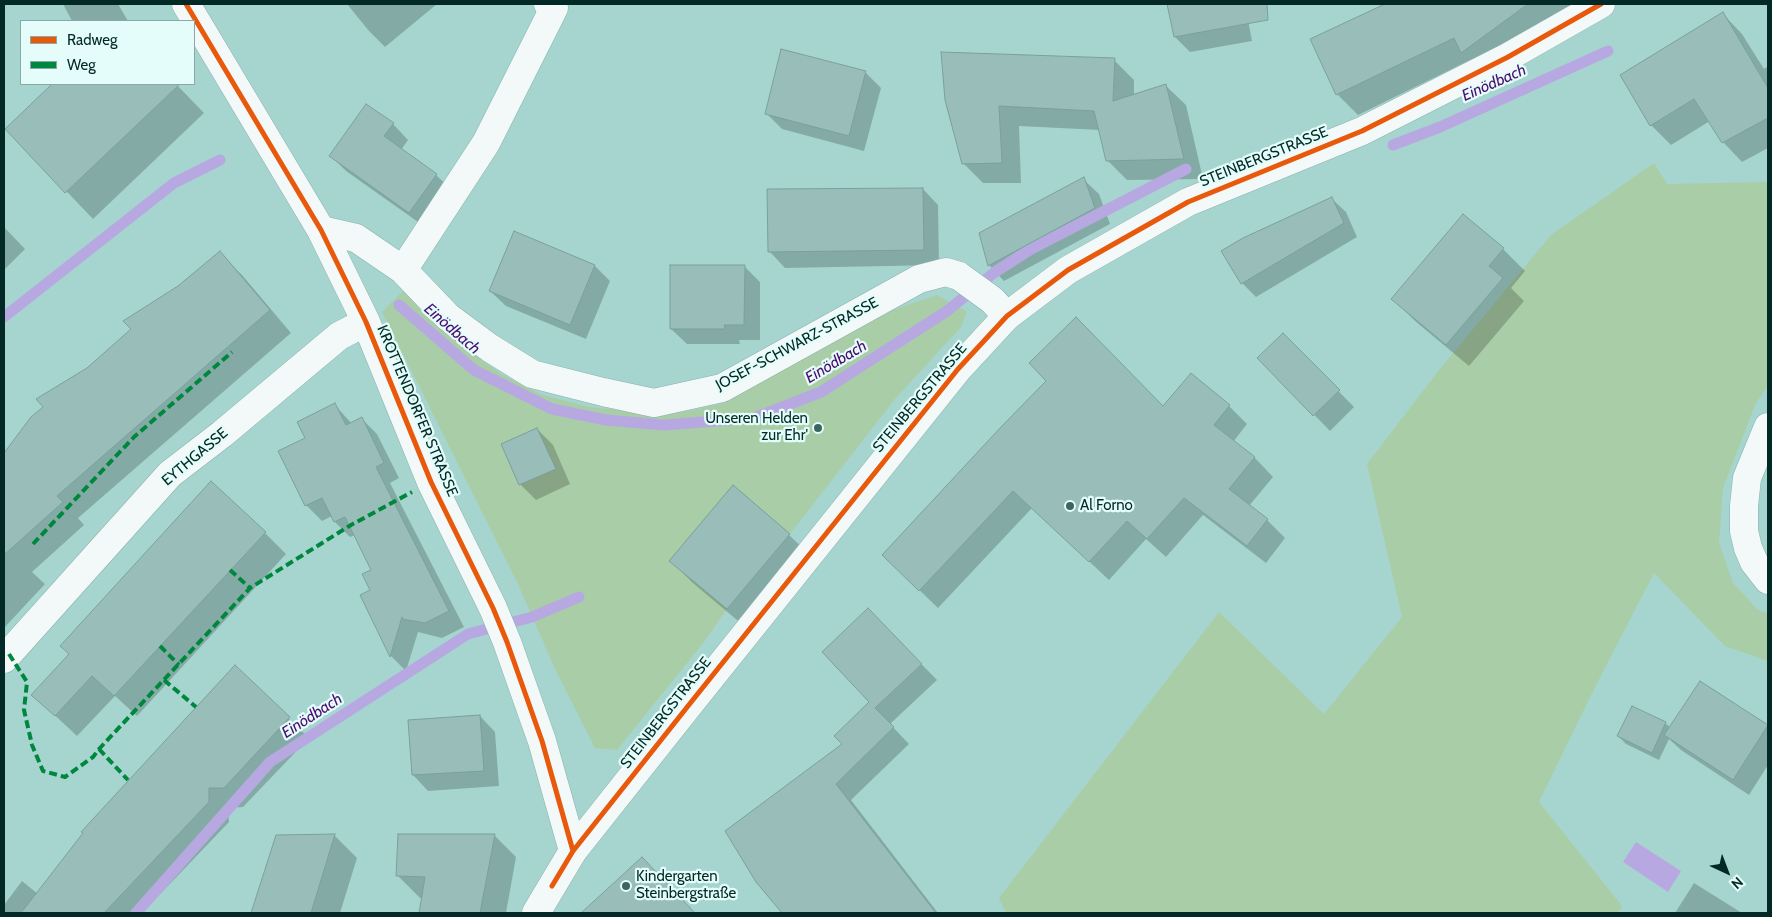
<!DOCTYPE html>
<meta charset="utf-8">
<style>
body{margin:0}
#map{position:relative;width:1772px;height:917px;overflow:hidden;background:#a6d5d0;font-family:Cabin,sans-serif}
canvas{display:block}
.frame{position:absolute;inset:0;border:5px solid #022925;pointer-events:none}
.legend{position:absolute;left:20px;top:20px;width:175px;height:65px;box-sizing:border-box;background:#e5fdfa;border:1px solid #8aa8a5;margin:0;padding:6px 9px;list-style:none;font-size:15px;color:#022925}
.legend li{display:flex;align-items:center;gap:10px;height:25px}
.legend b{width:25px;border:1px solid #8aa8a5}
.north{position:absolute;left:1702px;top:847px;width:50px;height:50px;-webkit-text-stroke:4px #e5fdfa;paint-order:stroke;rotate:137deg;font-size:14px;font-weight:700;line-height:20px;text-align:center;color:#022925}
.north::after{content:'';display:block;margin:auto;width:18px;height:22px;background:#022925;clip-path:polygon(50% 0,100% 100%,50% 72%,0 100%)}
</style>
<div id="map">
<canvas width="1772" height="917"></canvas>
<div class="frame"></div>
<ul class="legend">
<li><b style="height:6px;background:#e8590c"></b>Radweg</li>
<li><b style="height:6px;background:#00873e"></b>Weg</li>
</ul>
<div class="north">N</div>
</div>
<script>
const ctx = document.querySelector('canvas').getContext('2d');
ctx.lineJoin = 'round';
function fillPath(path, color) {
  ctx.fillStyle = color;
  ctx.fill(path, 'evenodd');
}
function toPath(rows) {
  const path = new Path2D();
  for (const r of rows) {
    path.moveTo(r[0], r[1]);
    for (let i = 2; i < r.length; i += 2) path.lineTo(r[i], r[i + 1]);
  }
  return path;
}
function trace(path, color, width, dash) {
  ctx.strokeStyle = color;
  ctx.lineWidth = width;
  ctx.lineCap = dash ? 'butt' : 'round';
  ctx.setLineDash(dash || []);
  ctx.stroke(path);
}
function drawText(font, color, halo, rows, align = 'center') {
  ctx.font = font + ' Cabin,sans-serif';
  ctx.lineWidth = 4.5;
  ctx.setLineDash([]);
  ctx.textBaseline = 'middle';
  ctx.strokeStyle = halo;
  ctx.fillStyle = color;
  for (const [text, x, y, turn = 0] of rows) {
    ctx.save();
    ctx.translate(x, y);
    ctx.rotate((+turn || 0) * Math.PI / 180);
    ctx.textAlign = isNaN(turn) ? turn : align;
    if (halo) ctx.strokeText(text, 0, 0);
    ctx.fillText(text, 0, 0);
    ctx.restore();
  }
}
const green = toPath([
 [1654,163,1667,184,1768,182,1768,386,1756,403,1723,488,1719,543,1733,583,1757,609,1768,614,1768,661,1725,646,1654,573,1593,691,1539,802,1622,906,1618,913,1006,913,999,898,1219,612,1324,714,1402,617,1367,464,1439,370,1551,235],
 [403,291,464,347,501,374,540,394,589,407,653,413,690,411,724,403,872,317,937,295,967,312,961,327,895,399,790,534,727,609,704,642,617,750,595,748,555,669,517,582,382,312]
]);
const water = toPath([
 [1636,842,1681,871,1668,892,1623,862]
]);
const shadow = toPath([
 [63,4,118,4,128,21,72,21],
 [347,4,437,4,385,47,369,31],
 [1169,4,1245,4,1252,41,1190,52,1175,37],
 [1387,4,1577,4,1482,72,1470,60,1358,115,1337,94,1312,40],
 [1723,14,1742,34,1764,69,1768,66,1768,148,1742,162,1723,142,1710,121,1671,145,1651,125],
 [1114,60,1134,80,1134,95,1165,85,1186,105,1203,179,1127,180,1107,160,1100,130,1019,126,1021,183,983,183,963,163,947,100],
 [865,72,881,88,864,151,782,129,766,113],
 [54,84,176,84,204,113,93,219,7,129],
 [393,124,408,140,401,150,436,175,452,190,425,227,346,171,331,156],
 [1083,179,1099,194,1110,224,1004,281,989,265],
 [923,189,938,205,939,265,785,268,770,252],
 [1332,199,1346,212,1357,237,1256,297,1242,283],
 [4,227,25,249,4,270],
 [515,232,595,266,610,281,586,339,506,306,490,291],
 [1503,249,1525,271,1511,288,1524,301,1469,366,1415,321,1393,299],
 [219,253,242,275,291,333,78,518,84,525,32,572,45,584,4,628,4,455,31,418],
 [744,266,760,282,760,340,739,340,740,344,687,344,671,329],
 [1283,335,1354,407,1330,431,1259,358],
 [335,405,352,424,362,419,377,434,399,478,390,483,464,627,442,638,418,632,406,671,391,656,361,596,372,591,372,570,355,535,350,537,335,522,332,516,322,521,306,505,307,439],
 [1229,406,1247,424,1233,442,1255,458,1273,477,1249,506,1267,520,1285,538,1266,563,1203,515,1166,557,1146,539,1109,580,1032,508,938,608,883,555,1163,408],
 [537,429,553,445,570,484,536,500,520,484],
 [733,487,789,535,812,557,750,631,693,583,671,561],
 [265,533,286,554,137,716,115,696,77,736,33,695],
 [883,625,937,680,890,724,909,744,851,800,938,913,782,913,757,881,871,702],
 [235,667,309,738,243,807,228,808,229,822,142,913,4,913,4,905,22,881,38,894],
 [1700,682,1768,727,1768,765,1749,795,1681,750,1669,739,1659,760,1626,744,1618,736,1665,723,1670,727],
 [480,716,495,732,499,786,428,791,413,775],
 [494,835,516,857,506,913,421,913,423,898,420,898,398,876],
 [277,836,335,836,357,858,340,913,253,913],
 [642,858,694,913,583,913],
 [1694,883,1742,913,1675,913]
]);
const stream = toPath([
 [1393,145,1440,127,1608,51],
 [399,305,474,370,552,409,606,420,664,425,754,418,821,392,947,311,995,272,1031,249,1186,169],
 [4,317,174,183,220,160],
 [136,913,270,762,468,634,532,617,579,597]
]);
const building = toPath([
 [1167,4,1267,4,1268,20,1174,37,1167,4],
 [1385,4,1528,4,1461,53,1454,38,1336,95,1310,39,1385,4],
 [1723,12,1768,88,1768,118,1722,143,1694,99,1650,126,1620,75,1723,12],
 [781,49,866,71,849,136,765,114,781,49],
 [941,52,1115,58,1113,101,1166,84,1184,159,1106,161,1094,111,999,106,1002,163,962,164,945,100,941,52],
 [52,84,180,84,65,193,5,129,52,84],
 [366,104,394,123,384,136,437,174,409,213,329,156,366,104],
 [1084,177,1095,208,988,266,979,233,1084,177],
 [923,188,924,250,768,252,767,189,923,188],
 [1332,197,1344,223,1241,284,1221,251,1243,238,1332,197],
 [1463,214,1504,248,1489,266,1503,278,1446,345,1391,299,1463,214],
 [514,231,595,265,570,325,489,291,514,231],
 [220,251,270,310,57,496,63,502,4,555,4,453,31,417,43,407,36,399,87,368,131,329,123,321,178,286,220,251],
 [670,265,745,265,744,325,724,325,725,329,670,329,670,265],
 [1076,317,1163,406,1191,373,1230,405,1214,425,1255,457,1229,489,1268,519,1247,546,1184,498,1147,539,1127,521,1089,562,1013,491,919,591,882,555,1001,427,1046,381,1029,363,1076,317],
 [1283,333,1340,390,1313,416,1257,358,1283,333],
 [335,403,346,425,362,417,384,463,376,467,449,611,425,623,402,619,402,617,390,657,360,595,370,590,362,574,371,570,345,517,334,522,322,498,305,506,278,451,305,438,297,422,335,403],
 [537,428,556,469,519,485,501,444,537,428],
 [211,481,266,532,114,696,92,676,55,716,31,695,69,654,60,646,211,481],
 [733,485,790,534,727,609,669,561,733,485],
 [868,608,922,664,875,708,894,727,836,784,936,913,782,913,756,882,725,831,842,744,834,736,869,702,822,652,868,608],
 [235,665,290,717,224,788,209,788,209,802,104,913,21,913,83,833,81,832,235,665],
 [1700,681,1768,725,1733,780,1664,735,1700,681],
 [1632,706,1666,722,1652,753,1617,736,1632,706],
 [480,715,484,771,412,775,408,720,480,715],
 [335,834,311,913,251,913,276,835,335,834],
 [398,834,495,834,480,913,419,913,425,877,396,876,398,834],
 [642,857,695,913,581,913,642,857]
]);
const minor = toPath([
 [186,4,321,230,366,322,431,482,493,608,507,642,542,741,573,851],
 [321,230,356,238,403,270,448,317,490,348,532,374,603,392,654,403,722,388,919,279,946,272,959,276,992,300,1007,316],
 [403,270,486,143,554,8,548,4],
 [4,659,170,474,222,434,339,336,366,322]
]);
const secondary = toPath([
 [1768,427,1747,478,1744,506,1744,531,1748,548,1754,562,1768,580],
 [536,913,573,851,688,706,958,369,1007,316,1068,270,1188,202,1362,131,1508,57,1601,4]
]);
const quiet = toPath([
 [33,544,134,437,232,352],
 [230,570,250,588],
 [160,646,179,665],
 [9,654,27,682,24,710,32,745,43,771,65,777,93,757,99,749,250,588,351,525,412,492],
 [164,680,196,707],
 [99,749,128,780]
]);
const cycleway = toPath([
 [186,4,321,230,366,322,431,482,493,608,507,642,542,741,573,851],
 [552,886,573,851,688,706,958,369,1007,316,1068,270,1188,202,1362,131,1508,57,1601,4]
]);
const markers = [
 [818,428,5,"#3b6561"],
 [1070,506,5,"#3b6561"],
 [626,886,5,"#3b6561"]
];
const streetNames = [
 ["STEINBERGSTRASSE",1264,157,-22],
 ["JOSEF-SCHWARZ-STRASSE",797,344,-28],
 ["STEINBERGSTRASSE",920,398,-50],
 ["KROTTENDORFER STRASSE",417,411,67],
 ["EYTHGASSE",195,457,-40],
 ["STEINBERGSTRASSE",666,713,-52]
];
const poiNames = [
 ["Unseren Helden",808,419,"right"],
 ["zur Ehr'",808,436,"right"],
 ["Al Forno",1080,506],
 ["Kindergarten",636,877],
 ["Steinbergstraße",636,894]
];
const waterNames = [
 ["Einödbach",1494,83,-24],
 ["Einödbach",452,329,41],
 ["Einödbach",836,362,-31],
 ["Einödbach",312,716,-33]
];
fillPath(green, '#a9cda6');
fillPath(water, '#b8a8e2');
fillPath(shadow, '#0003');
trace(stream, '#b8a8e2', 11);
fillPath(building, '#99beba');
trace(building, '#79a09c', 1);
trace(minor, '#8ab1ad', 29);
trace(secondary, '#8ab1ad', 29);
trace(minor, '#f2f9f8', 28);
trace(secondary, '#f2f9f8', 28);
trace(quiet, '#00873e', 4, [8, 4]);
trace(cycleway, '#e8590c', 5);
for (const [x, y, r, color] of markers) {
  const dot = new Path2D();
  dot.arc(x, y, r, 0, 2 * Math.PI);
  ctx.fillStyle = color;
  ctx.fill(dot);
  trace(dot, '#e5fdfa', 2);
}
drawText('15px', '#022925', '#e5fdfa', streetNames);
drawText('15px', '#022925', '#e5fdfa', poiNames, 'left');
drawText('italic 16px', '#4b0d72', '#e5fdfa', waterNames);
</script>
